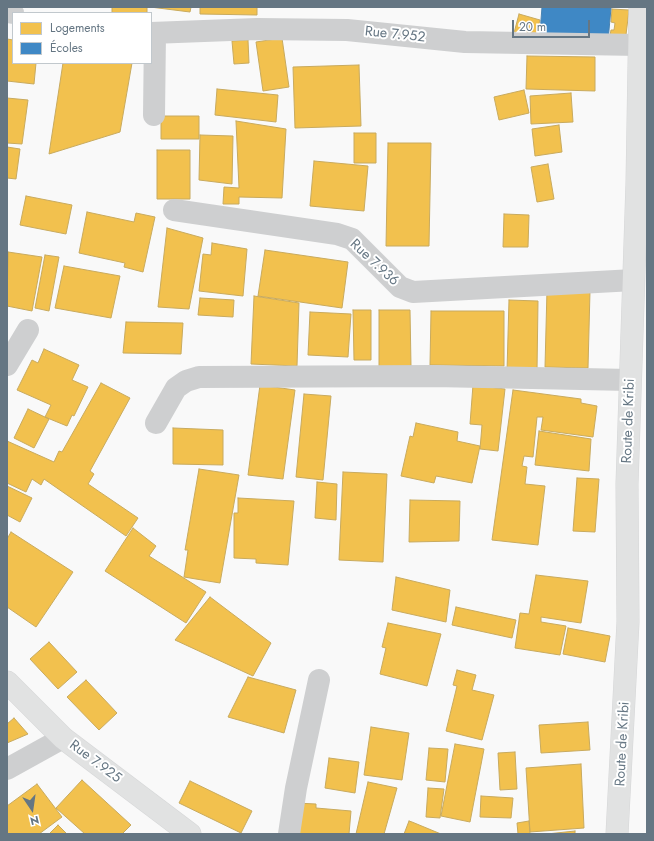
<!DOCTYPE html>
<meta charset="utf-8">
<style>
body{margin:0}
#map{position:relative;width:654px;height:841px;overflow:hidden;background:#f9f9f9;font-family:Jost,sans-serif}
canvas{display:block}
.frame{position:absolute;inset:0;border:8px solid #657683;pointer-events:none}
.legend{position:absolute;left:12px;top:12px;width:140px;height:52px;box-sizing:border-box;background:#fff;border:1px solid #c1c8cd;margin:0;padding:5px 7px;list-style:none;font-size:12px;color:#657683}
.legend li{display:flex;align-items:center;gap:8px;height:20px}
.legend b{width:20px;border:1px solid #c1c8cd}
.north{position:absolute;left:12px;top:789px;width:40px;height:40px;-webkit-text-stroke:3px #fff;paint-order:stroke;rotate:167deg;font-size:11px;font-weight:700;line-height:16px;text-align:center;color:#657683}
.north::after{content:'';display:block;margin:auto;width:14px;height:18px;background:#657683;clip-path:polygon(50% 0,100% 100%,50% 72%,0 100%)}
.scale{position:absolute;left:512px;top:20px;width:78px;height:18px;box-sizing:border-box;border:2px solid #657683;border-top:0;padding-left:5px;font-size:12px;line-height:14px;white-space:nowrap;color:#657683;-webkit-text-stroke:3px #fff;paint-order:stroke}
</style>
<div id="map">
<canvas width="654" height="841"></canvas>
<div class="frame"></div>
<ul class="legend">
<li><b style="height:11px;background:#f2c14e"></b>Logements</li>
<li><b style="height:11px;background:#3f88c5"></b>Écoles</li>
</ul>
<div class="north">N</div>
<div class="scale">20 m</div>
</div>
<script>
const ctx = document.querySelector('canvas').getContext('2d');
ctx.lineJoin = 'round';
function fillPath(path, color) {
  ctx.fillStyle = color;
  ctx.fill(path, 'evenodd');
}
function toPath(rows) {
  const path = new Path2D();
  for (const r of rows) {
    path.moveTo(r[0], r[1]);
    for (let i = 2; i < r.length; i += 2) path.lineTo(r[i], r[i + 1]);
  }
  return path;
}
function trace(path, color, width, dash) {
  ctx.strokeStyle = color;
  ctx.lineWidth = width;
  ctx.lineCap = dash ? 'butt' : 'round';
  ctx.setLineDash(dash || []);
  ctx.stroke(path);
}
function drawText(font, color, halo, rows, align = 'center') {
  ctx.font = font + ' Jost,sans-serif';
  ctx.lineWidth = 4;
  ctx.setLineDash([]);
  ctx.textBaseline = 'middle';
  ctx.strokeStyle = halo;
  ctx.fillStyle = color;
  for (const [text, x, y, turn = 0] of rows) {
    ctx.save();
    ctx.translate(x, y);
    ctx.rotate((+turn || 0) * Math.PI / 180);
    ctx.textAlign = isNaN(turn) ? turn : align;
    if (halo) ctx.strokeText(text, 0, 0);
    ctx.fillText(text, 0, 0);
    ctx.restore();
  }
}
const homes = toPath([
 [112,7,147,7,147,13,112,13,112,7],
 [150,7,191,7,190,12,150,7],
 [200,7,257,7,257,15,200,14,200,7],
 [612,9,629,10,625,43,609,41,611,30,614,30,615,23,611,22,612,9],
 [519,14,540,20,535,39,514,33,519,14],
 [282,38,289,87,263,91,256,42,282,38],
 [7,39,13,40,13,63,36,63,34,84,7,81,7,39],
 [248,40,249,63,234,64,232,41,248,40],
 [527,56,595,57,595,91,526,89,527,56],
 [63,63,132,63,120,132,49,154,63,63],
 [359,65,361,126,295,128,293,67,359,65],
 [217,89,278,95,276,122,215,115,217,89],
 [524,90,529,113,499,120,494,97,524,90],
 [571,93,573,122,531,124,530,96,571,93],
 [7,98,28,100,22,144,7,143,7,98],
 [161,116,199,116,199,139,161,139,161,116],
 [236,121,286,129,282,198,239,197,239,204,223,204,224,187,239,188,236,121],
 [559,125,562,152,535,156,532,129,559,125],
 [354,133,376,133,376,163,354,163,354,133],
 [200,135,233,136,232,184,199,180,200,135],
 [388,143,431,143,429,246,386,246,388,143],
 [7,147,20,149,16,179,7,178,7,147],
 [157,150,190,150,190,199,157,199,157,150],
 [314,161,368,166,364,211,310,206,314,161],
 [548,164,554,199,537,202,531,167,548,164],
 [26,196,72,205,66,234,20,225,26,196],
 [87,212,134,222,136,213,155,217,143,272,124,267,125,263,79,253,87,212],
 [504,214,529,215,528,247,503,247,504,214],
 [167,228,203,238,189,309,158,307,167,228],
 [212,243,247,249,243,296,199,291,203,254,211,255,212,243],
 [265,250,348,262,342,308,258,296,265,250],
 [8,252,42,257,32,311,7,306,8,252],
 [45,255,59,257,49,311,35,308,45,255],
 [64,266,120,276,111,318,55,308,64,266],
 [547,290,590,291,588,368,545,367,547,290],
 [254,296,299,303,297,366,251,364,254,296],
 [200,298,234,300,233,317,198,315,200,298],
 [509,300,538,301,537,371,507,371,509,300],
 [353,310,371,310,371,360,354,360,353,310],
 [379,310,410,310,411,366,379,367,379,310],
 [431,311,504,311,504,366,430,365,431,311],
 [310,312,351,314,348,357,308,355,310,312],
 [126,322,183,323,181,354,123,353,126,322],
 [44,349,79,365,72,380,88,387,74,416,72,415,67,426,45,417,51,405,17,390,32,360,38,363,44,349],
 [101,383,130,398,90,471,94,474,88,484,138,518,126,536,44,479,41,485,32,479,26,492,7,483,7,441,54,462,59,451,62,452,101,383],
 [260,385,295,390,283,479,248,475,260,385],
 [473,385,505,389,498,451,480,449,482,425,470,424,473,385],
 [513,390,581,399,581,403,597,406,593,437,541,430,543,417,537,417,533,457,524,456,522,466,527,467,525,484,545,486,538,545,492,540,513,390],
 [304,394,331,396,323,480,296,477,304,394],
 [28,409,49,419,34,448,14,438,28,409],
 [416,423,458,432,457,441,480,446,472,483,436,476,434,483,401,476,410,436,413,437,416,423],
 [173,428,223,430,223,465,173,464,173,428],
 [539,431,591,439,589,471,535,465,539,431],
 [199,469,239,475,220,583,184,577,188,550,185,550,199,469],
 [343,472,387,474,383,562,339,560,343,472],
 [577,478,599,479,595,532,573,531,577,478],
 [317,482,337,484,336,520,315,518,317,482],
 [7,486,32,498,20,522,7,515,7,486],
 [238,498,294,501,288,565,256,563,256,559,234,558,234,513,238,513,238,498],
 [410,500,460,501,459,541,409,542,410,500],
 [133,528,156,546,149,556,206,592,186,623,105,571,133,528],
 [11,532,73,572,36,627,7,607,7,539,11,532],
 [536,575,588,581,581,623,541,617,541,622,566,626,560,655,515,648,520,613,529,614,536,575],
 [396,577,450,590,446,622,392,610,396,577],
 [210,597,271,643,253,676,175,640,210,597],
 [456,607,516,620,512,638,452,625,456,607],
 [388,623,441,634,427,686,380,674,386,648,382,647,388,623],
 [568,628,610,636,605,662,563,654,568,628],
 [49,642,77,672,58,689,30,659,49,642],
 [457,670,476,675,472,690,494,695,482,740,446,731,457,686,453,685,457,670],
 [248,677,296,690,284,733,228,717,248,677],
 [86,680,117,713,99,730,67,697,86,680],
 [14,718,28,734,7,743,7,724,14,718],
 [588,722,590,750,541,753,539,725,588,722],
 [371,727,409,733,402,780,364,775,371,727],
 [455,744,484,749,470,822,441,816,455,744],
 [429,748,448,749,445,782,426,780,429,748],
 [515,752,517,789,500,790,498,753,515,752],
 [329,758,359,762,355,793,325,788,329,758],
 [581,764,584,828,530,832,526,768,581,764],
 [82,780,131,825,122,834,85,834,56,808,82,780],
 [190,781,252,811,241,833,179,803,190,781],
 [368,782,397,788,384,834,356,834,368,782],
 [37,784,62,817,39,834,7,834,7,806,37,784],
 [428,788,444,789,440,818,426,817,428,788],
 [481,796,513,798,511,818,480,817,481,796],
 [296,803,316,804,316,808,351,811,349,834,293,834,296,803],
 [409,821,412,822,441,834,404,834,409,821],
 [529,821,530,834,518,834,517,823,529,821],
 [58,825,67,834,49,834,58,825],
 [575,831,575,834,547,834,575,831]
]);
const schools = toPath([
 [542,7,611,8,608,41,540,33,542,7]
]);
const street = toPath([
 [7,12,13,13],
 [151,33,257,29,347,30,465,42,639,45],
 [154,115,155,33],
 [174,210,337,234,352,239,400,287,413,292,634,280],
 [7,365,28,330],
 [156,423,176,388,186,381,199,377,434,376,630,380],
 [7,769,63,738],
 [289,834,296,788,319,680]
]);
const secondary = toPath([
 [7,682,63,738,190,834]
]);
const primary = toPath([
 [617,834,628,622,627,484,637,183,640,7]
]);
const streetNames = [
 ["Rue 7.952",395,35,6],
 ["Rue 7.936",374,263,43],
 ["Route de Kribi",629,421,-88],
 ["Route de Kribi",623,744,-87],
 ["Rue 7.925",95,762,37]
];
fillPath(homes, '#f2c14e');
trace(homes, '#c8aa5e', 1);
fillPath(schools, '#3f88c5');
trace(schools, '#4a83b1', 1);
trace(secondary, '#d5d6d7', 23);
trace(primary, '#d5d6d7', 23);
trace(street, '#cecfd0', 22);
trace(secondary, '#e1e2e2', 22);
trace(primary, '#e1e2e2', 22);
drawText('14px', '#657683', '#fff', streetNames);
</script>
